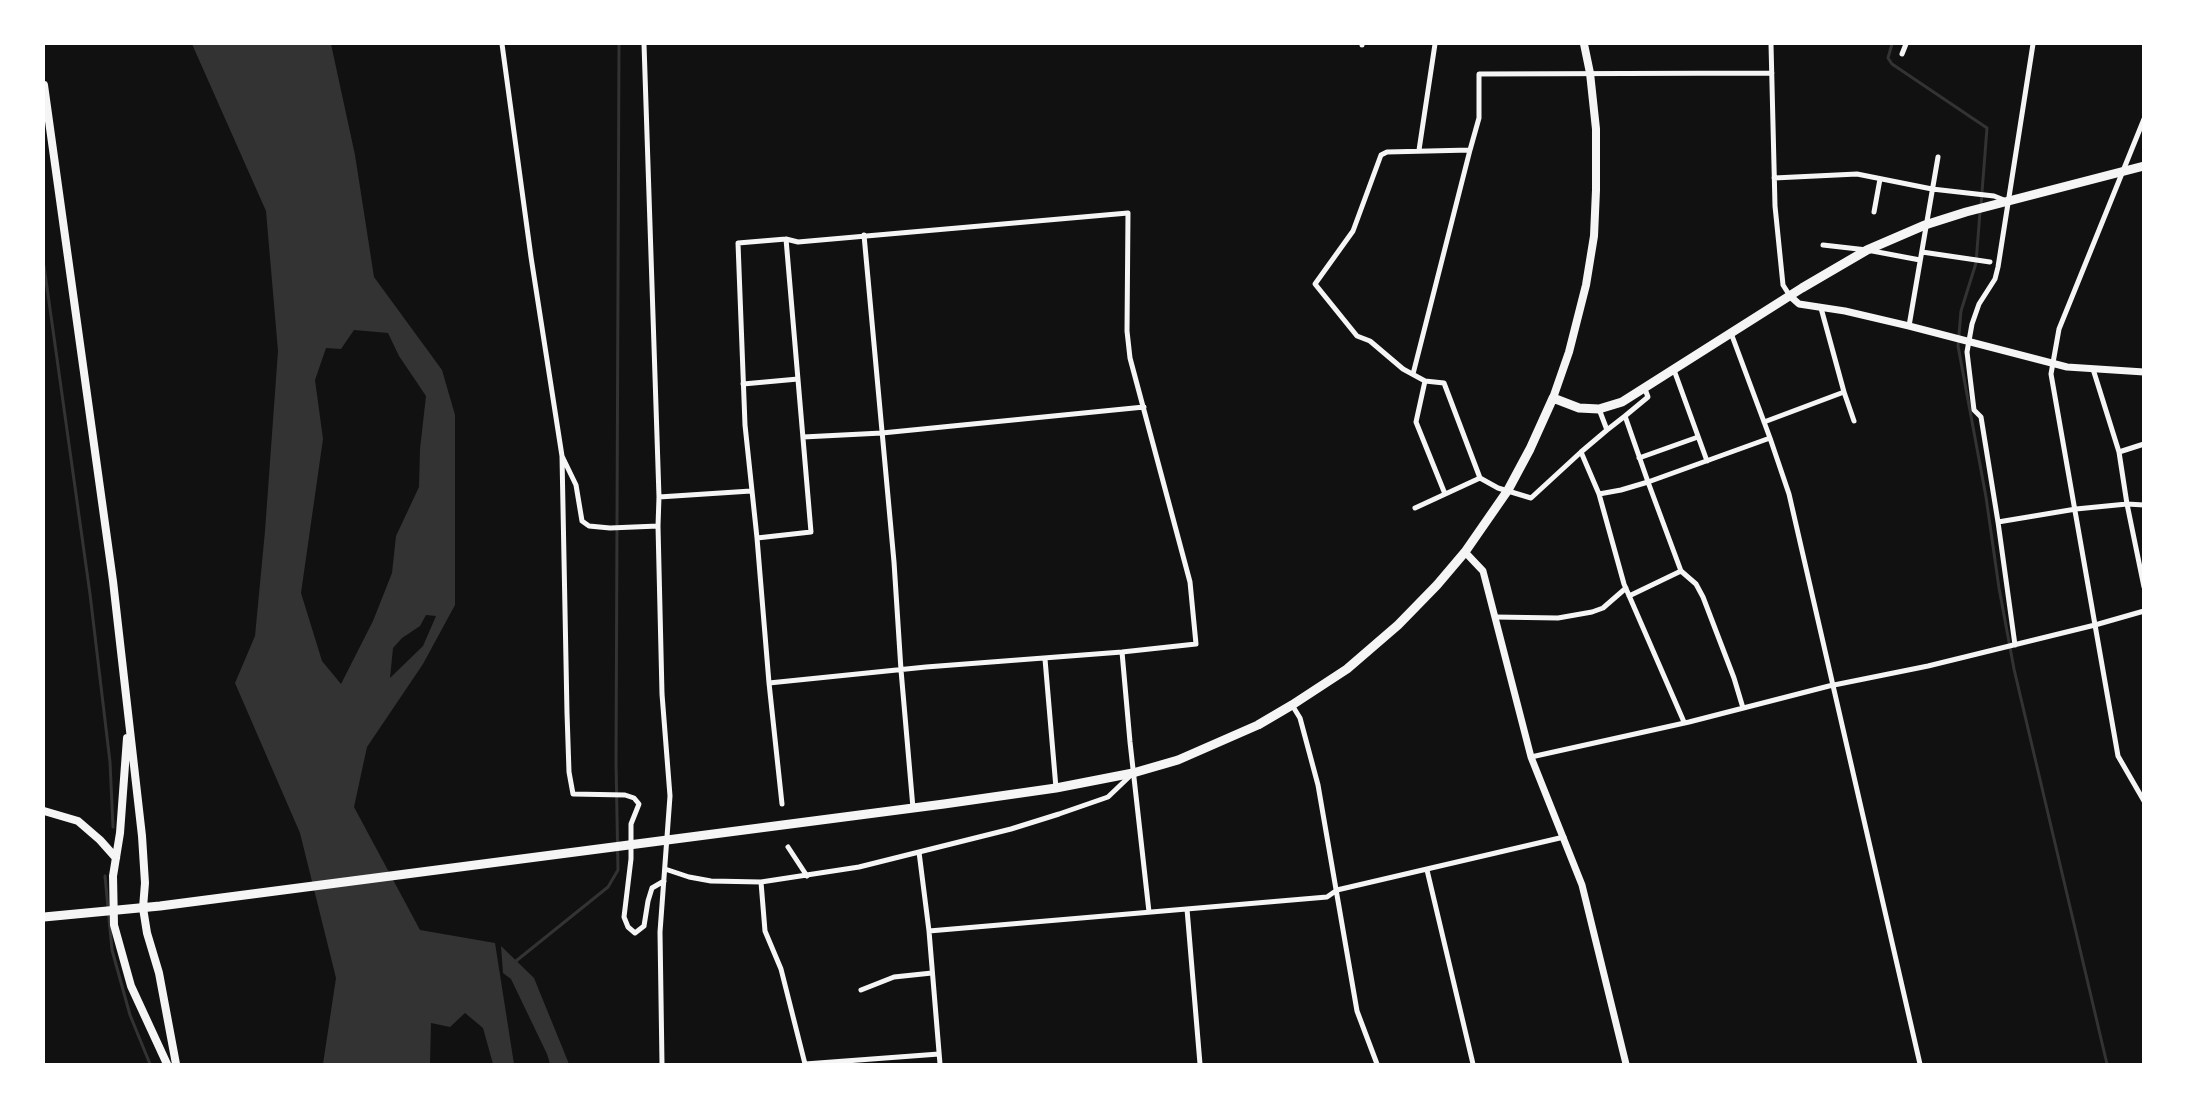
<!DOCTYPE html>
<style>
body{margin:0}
#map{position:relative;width:2187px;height:1108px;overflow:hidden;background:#111;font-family:"Titillium Web",sans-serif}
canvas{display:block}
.frame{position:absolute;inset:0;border:45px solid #fff;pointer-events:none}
</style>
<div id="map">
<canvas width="2187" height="1108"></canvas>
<div class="frame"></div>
</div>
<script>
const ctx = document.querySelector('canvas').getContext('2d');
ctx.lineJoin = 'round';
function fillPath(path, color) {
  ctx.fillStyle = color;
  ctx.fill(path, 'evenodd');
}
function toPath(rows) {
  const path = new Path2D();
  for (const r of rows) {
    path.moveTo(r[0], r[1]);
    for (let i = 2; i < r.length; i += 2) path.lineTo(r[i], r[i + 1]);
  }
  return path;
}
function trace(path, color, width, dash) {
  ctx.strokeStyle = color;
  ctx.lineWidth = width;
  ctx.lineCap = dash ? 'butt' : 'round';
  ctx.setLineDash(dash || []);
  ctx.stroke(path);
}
const water = toPath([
 [192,44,331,44,355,155,374,277,442,370,455,415,455,605,423,664,367,747,354,807,420,930,495,943,514,1064,493,1064,483,1028,465,1013,450,1027,431,1023,430,1064,323,1064,336,978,300,833,235,683,255,636,265,531,278,351,266,211],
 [354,330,388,333,399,356,426,396,420,449,419,487,396,536,392,573,373,621,341,684,322,661,301,593,323,439,315,380,326,348,341,349],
 [426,615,436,616,423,646,390,678,393,648,402,638,420,626],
 [501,946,534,978,569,1064,550,1064,547,1054,511,979,503,973]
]);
const stream = toPath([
 [1892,44,1888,58,1892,64,1987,128,1981,205],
 [1980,212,1976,263,1961,311,1958,346,1986,497,1999,588,2014,669,2107,1064],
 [44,266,90,594,110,762,113,827],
 [105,876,112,950,130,1015,150,1064],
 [516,961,608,887,618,870,616,762,619,44]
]);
const minor = toPath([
 [502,44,531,257,562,456,576,485,582,521,589,526,610,528,658,526],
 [644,44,659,497,658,526,662,694,670,796,660,932,662,1064],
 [1362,44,1362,45],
 [1771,44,1775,206,1783,285,1790,296],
 [2033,44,1998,267,1995,279,1979,304,1972,324,1967,352,1974,410,1981,417,1998,522,2076,509,2127,504,2144,587],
 [1902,54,1906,44],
 [2144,119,2059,329,2051,374,2118,756,2144,801],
 [1419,150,1435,44],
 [1470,150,1479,118,1479,74,1772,73],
 [1774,178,1857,174,1932,189,1994,196,2004,200],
 [1874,212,1880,179],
 [864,235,894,562,901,670,913,808],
 [1823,245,1867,250,1920,260],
 [1922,252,1990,262],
 [1821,308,1844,392],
 [1909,326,1938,157],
 [2093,369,2119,452],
 [1674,370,1707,461],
 [1413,374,1470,150,1387,152,1381,155,1353,231,1315,284,1357,336,1370,341,1403,369,1425,381],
 [743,384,798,379],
 [1599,409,1607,430,1581,452,1599,494,1624,584,1684,722],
 [1625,416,1648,397,1645,389],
 [1764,422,1844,392,1854,421],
 [1607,430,1625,416,1648,482,1770,438,1731,333],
 [803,437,882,433,1144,407],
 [1770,438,1789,494,1920,1064],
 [2144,444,2119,452,2127,504,2144,505],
 [562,456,567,713,569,772,573,794,625,795,634,798,639,804,631,824,631,859,624,917,628,927,635,933,644,926,648,901,652,888,664,881],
 [1639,458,1698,437],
 [1445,494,1416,422,1425,381,1444,383,1480,478],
 [1599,494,1621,490,1648,482,1681,571,1629,596],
 [659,497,751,491],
 [1415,508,1480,478,1498,488,1531,498,1581,452],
 [1998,522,2015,645],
 [757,538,811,532,786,239],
 [1681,571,1696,584,1703,597,1734,678,1743,708],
 [1495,617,1558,618,1592,612,1603,608,1626,588],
 [1122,652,1130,742,1149,912],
 [1045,659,1056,788],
 [769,683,926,667,1122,652,1196,644,1190,582,1130,358,1127,331,1128,213,798,242,786,239,738,243,745,425,757,538,769,683,782,804],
 [1292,705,1300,718,1318,785,1357,1011,1377,1064],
 [1531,757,1689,722,1829,686,1928,666,2095,625,2144,611],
 [788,847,807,876],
 [919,852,929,931,940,1064],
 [665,869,689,877,711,881,761,882,859,867,1011,829,1059,814,1108,797,1131,775],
 [1427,870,1473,1064],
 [761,882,765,931,781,969,805,1064],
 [1187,909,1200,1064],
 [929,931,1327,897,1337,890,1564,837],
 [861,990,894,977,932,973],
 [805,1064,939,1054]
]);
const tertiary = toPath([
 [1790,296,1799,304,1845,311,1909,326,2067,367,2144,372],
 [1465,552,1483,571,1531,757,1582,885,1626,1064]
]);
const secondary = toPath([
 [44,85,113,581,142,836,145,883,143,908,147,933,159,973,176,1064],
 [1553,398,1569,352,1586,285,1594,236,1596,190,1596,129,1590,73,1584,44],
 [127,738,120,833,113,876,114,925,131,986,167,1064],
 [44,811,78,821,100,840,116,858]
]);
const trunk = toPath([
 [44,917,160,906,944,804,1056,788,1133,773,1178,760,1258,725,1292,705,1347,669,1398,625,1437,585,1465,552,1508,490,1530,449,1553,398,1579,408,1599,409,1622,402,1802,288,1867,250,1925,225,1966,212,2144,166]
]);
fillPath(water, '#333');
trace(stream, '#333', 3);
trace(minor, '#f5f5f5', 5);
trace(tertiary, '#f5f5f5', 7);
trace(secondary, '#f5f5f5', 8);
trace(trunk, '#f5f5f5', 9);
</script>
